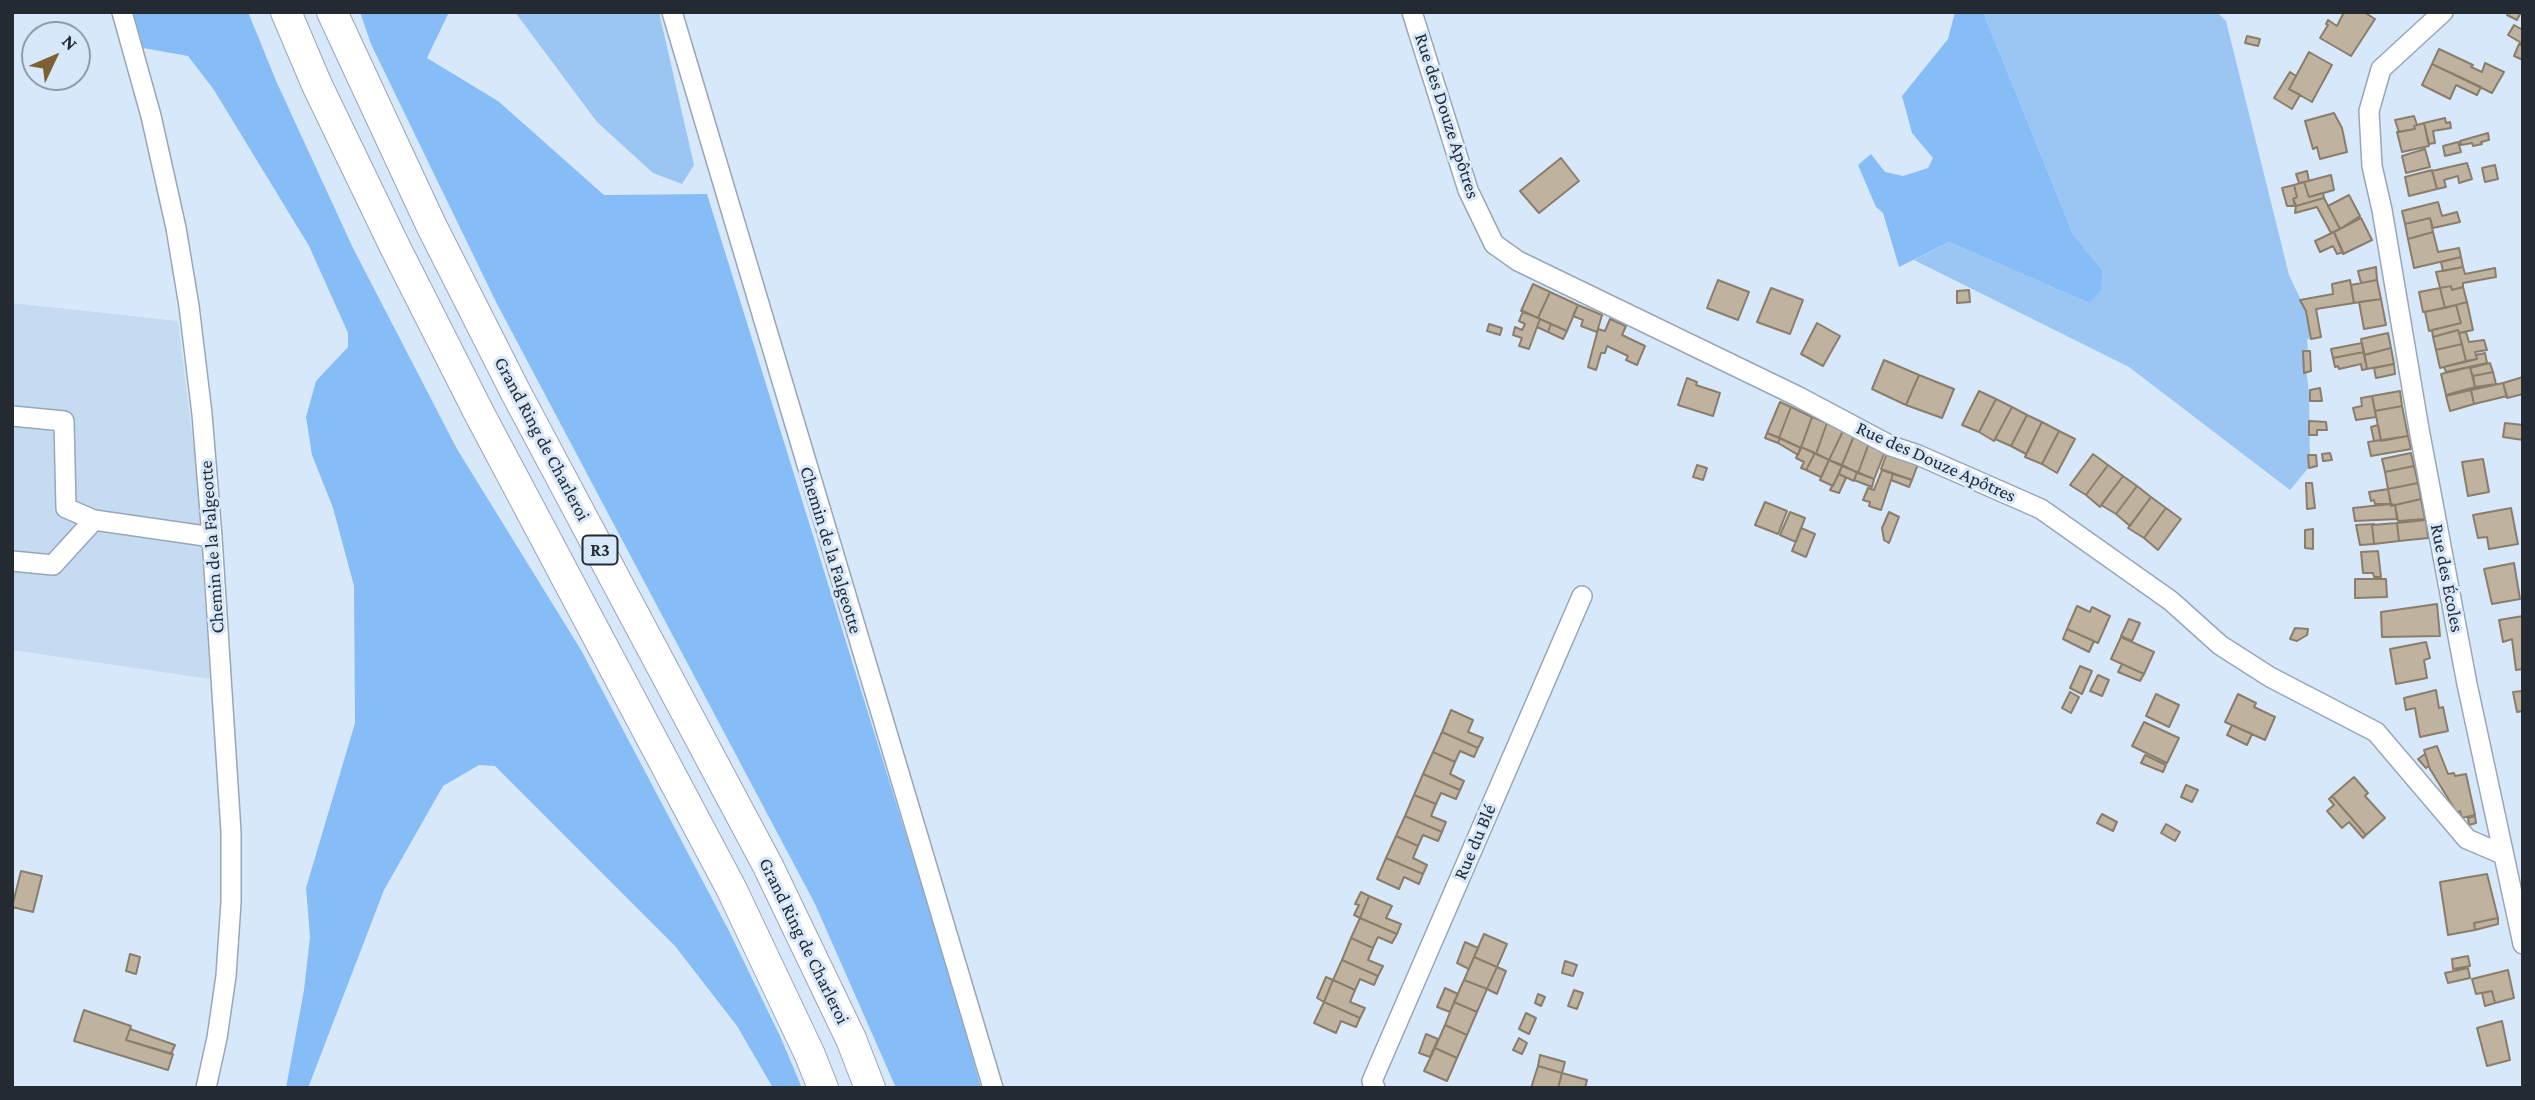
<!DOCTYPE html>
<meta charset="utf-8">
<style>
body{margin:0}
#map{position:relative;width:2535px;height:1100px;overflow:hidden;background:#d8e8fb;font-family:"Crimson Pro",serif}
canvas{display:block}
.frame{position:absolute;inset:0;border:14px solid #242a31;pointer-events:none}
.north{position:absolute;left:21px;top:21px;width:70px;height:70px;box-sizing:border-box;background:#d8e8fb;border:2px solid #909caa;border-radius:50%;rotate:46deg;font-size:19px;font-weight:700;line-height:28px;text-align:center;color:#242a31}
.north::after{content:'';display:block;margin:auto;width:24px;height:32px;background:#7d6033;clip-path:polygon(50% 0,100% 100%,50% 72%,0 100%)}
</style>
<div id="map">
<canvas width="2535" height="1100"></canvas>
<div class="frame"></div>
<div class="north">N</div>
</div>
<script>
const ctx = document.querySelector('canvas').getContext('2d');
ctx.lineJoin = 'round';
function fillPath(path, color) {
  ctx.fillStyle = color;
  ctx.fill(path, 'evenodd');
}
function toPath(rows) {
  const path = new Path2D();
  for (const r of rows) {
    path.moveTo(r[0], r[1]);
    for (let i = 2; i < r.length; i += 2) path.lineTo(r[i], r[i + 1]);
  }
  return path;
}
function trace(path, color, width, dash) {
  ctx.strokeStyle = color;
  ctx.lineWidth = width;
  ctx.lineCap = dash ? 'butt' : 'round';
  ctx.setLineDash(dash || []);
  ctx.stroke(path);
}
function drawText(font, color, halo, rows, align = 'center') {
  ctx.font = font + ' "Crimson Pro",serif';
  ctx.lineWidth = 6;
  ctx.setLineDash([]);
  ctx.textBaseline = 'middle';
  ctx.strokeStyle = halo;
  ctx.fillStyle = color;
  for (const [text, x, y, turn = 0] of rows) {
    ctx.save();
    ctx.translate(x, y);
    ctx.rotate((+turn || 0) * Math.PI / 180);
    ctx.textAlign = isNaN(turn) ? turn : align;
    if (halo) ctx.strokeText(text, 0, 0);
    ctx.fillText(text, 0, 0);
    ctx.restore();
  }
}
const built = toPath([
 [12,303,178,321,198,484,210,679,12,650]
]);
const green = toPath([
 [515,12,659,12,694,165,682,184,653,173,597,122],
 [1983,12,2217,12,2226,21,2289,275,2306,311,2310,338,2307,340,2308,349,2304,351,2309,393,2310,466,2290,490,2129,367,1914,260,1949,242,2089,303,2102,270,2073,234]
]);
const forest = toPath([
 [133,12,248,12,277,83,353,248,457,449,581,650,729,931,780,1036,802,1088,773,1088,737,1026,675,946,495,766,479,765,443,786,384,890,308,1088,286,1088,304,990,310,937,306,888,355,723,354,586,333,508,312,455,306,417,316,381,348,347,348,333,309,246,214,90,188,56,143,48],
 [360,12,449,12,427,58,498,101,604,195,707,194,951,980,981,1088,896,1088,815,904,496,302,371,44],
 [1955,12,1983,12,2073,234,2102,270,2101,290,2089,303,1949,242,1899,267,1883,213,1876,207,1858,165,1871,154,1885,172,1903,176,1928,168,1933,158,1912,133,1902,96,1948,39]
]);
const building = toPath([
 [2344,12,2364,12,2375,19,2351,56,2320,38,2328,25,2326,24,2328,20,2337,26,2344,12],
 [2509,12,2521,12,2517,20,2507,15,2509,12],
 [2514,25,2523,30,2523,44,2508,35,2514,25],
 [2247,36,2260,39,2258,46,2245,43,2247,36],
 [2519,44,2523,46,2523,60,2514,56,2519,44],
 [2439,49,2473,65,2471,67,2482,72,2485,63,2504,72,2492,93,2432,64,2439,49],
 [2309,52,2332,65,2312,102,2289,89,2309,52],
 [2432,64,2481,87,2477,95,2456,85,2450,99,2422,85,2432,64],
 [2290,72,2296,76,2289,89,2300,95,2292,109,2274,98,2290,72],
 [2334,113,2342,128,2347,152,2320,159,2317,147,2313,149,2305,121,2334,113],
 [2414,116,2417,125,2414,126,2415,129,2399,132,2395,120,2414,116],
 [2445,118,2446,123,2450,122,2451,128,2433,131,2435,143,2429,144,2424,123,2445,118],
 [2424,123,2429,146,2402,152,2397,132,2415,129,2414,126,2424,123],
 [2488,133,2489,140,2481,142,2482,144,2473,146,2472,143,2461,145,2460,141,2488,133],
 [2458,142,2461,152,2445,156,2443,146,2458,142],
 [2425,149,2430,167,2406,173,2402,156,2425,149],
 [1561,158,1579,181,1539,213,1520,191,1561,158],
 [2467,163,2472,179,2459,183,2458,176,2444,180,2446,187,2437,189,2432,171,2467,163],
 [2495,165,2498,179,2485,182,2482,168,2495,165],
 [2432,170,2437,189,2409,196,2405,177,2432,170],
 [2307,171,2309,181,2299,183,2296,174,2307,171],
 [2331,175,2334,190,2309,197,2304,182,2331,175],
 [2304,182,2309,197,2323,193,2324,198,2296,206,2293,199,2297,197,2294,185,2304,182],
 [2294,185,2297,197,2293,199,2295,206,2287,206,2282,188,2294,185],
 [2349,195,2360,216,2340,229,2328,206,2349,195],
 [2324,198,2340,229,2331,233,2317,207,2295,213,2296,206,2324,198],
 [2438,202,2442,216,2457,212,2460,222,2433,228,2430,218,2405,224,2402,211,2438,202],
 [2361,218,2372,240,2343,254,2334,232,2361,218],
 [2430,218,2433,232,2408,239,2405,224,2430,218],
 [2334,232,2343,252,2337,254,2333,246,2320,252,2315,241,2334,232],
 [2433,232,2438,252,2459,248,2461,257,2414,268,2408,239,2433,232],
 [2461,257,2463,267,2443,271,2441,262,2461,257],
 [2376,267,2377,280,2361,283,2358,271,2376,267],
 [2463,267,2465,274,2495,268,2496,277,2463,283,2463,287,2452,290,2451,286,2440,288,2436,272,2463,267],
 [1718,280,1749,292,1738,320,1707,308,1718,280],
 [2350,280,2354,303,2316,309,2321,337,2311,339,2306,311,2300,300,2333,294,2332,284,2350,280],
 [2377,280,2381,299,2354,303,2351,285,2377,280],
 [1533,284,1550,292,1538,318,1521,311,1533,284],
 [2451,286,2452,290,2463,287,2467,302,2445,308,2440,288,2451,286],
 [1771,288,1803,300,1790,334,1757,322,1771,288],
 [2440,288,2445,308,2423,312,2419,292,2440,288],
 [1969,290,1970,302,1957,303,1957,291,1969,290],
 [1550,292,1578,305,1567,331,1538,318,1550,292],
 [2381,299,2386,325,2364,329,2359,302,2381,299],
 [2467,302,2473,330,2459,333,2458,330,2433,337,2432,330,2461,323,2456,305,2467,302],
 [1578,305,1602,315,1597,332,1581,326,1583,320,1573,316,1578,305],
 [2456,305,2461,323,2429,331,2425,312,2456,305],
 [1523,311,1540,319,1529,349,1519,346,1522,338,1513,335,1515,327,1522,330,1525,324,1519,321,1523,311],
 [1540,319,1551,324,1548,332,1537,327,1540,319],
 [1610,319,1626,326,1622,335,1645,346,1637,365,1626,360,1628,356,1607,346,1605,353,1601,353,1596,370,1588,367,1598,329,1605,331,1610,319],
 [1817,323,1840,336,1823,366,1801,354,1817,323],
 [1489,324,1502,328,1500,335,1487,331,1489,324],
 [1551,324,1567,331,1563,339,1548,332,1551,324],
 [2458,330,2462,344,2436,350,2433,337,2458,330],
 [2466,332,2469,342,2484,340,2487,350,2475,352,2477,359,2466,361,2459,333,2466,332],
 [2388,333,2391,348,2364,355,2361,339,2388,333],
 [2362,343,2364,352,2333,358,2331,349,2362,343],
 [2462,344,2466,361,2440,368,2436,350,2462,344],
 [2391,348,2394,364,2367,369,2364,355,2391,348],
 [2303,351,2310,351,2311,371,2304,373,2303,351],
 [2364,352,2367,369,2362,370,2361,364,2339,369,2338,366,2335,367,2333,358,2364,352],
 [2485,353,2487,363,2446,372,2444,367,2477,359,2476,355,2485,353],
 [1884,360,1919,375,1906,405,1872,389,1884,360],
 [2490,363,2493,372,2473,376,2470,368,2490,363],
 [2394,364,2395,374,2376,378,2374,368,2394,364],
 [2470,367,2475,387,2446,395,2441,374,2470,367],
 [2493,372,2496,384,2475,387,2473,376,2493,372],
 [1919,375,1954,389,1942,418,1906,405,1919,375],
 [2523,377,2523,394,2507,398,2503,383,2523,377],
 [1687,378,1697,382,1696,385,1720,393,1713,416,1678,405,1687,378],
 [2503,383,2507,396,2474,404,2471,390,2503,383],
 [2320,388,2322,401,2310,401,2310,390,2320,388],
 [2471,390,2474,404,2450,411,2446,396,2471,390],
 [1979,391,1996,399,1979,432,1962,425,1979,391],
 [2400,391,2402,406,2375,411,2372,396,2400,391],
 [2372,396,2376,417,2356,420,2353,408,2362,406,2361,398,2372,396],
 [1996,399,2012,407,1994,441,1979,432,1996,399],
 [1780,402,1791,407,1779,438,1767,433,1780,402],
 [2402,406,2408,436,2381,441,2375,411,2402,406],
 [1791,407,1812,417,1801,448,1779,438,1791,407],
 [2012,407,2027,415,2011,446,1995,439,2012,407],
 [2027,415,2042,422,2026,454,2011,446,2027,415],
 [1812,417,1827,423,1816,454,1801,447,1812,417],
 [2309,421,2326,422,2327,430,2317,430,2317,435,2309,435,2309,421],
 [2042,422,2059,431,2042,464,2025,457,2042,422],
 [1827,423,1843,431,1829,460,1816,454,1827,423],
 [2505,423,2523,425,2523,440,2503,437,2505,423],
 [2378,425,2381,440,2374,441,2371,427,2378,425],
 [1843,431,1854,436,1842,465,1829,460,1843,431],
 [2059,431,2075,439,2057,473,2042,464,2059,431],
 [1767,433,1780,438,1778,443,1765,438,1767,433],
 [1854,436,1869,443,1858,473,1842,465,1854,436],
 [2408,436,2411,449,2371,456,2368,442,2408,436],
 [1780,438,1801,448,1798,455,1778,443,1780,438],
 [1869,443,1886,449,1874,479,1858,473,1869,443],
 [1801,447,1815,453,1806,470,1801,468,1804,462,1796,458,1801,447],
 [1815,453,1829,460,1821,477,1806,470,1815,453],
 [1887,453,1918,464,1912,480,1881,469,1887,453],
 [2330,453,2332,460,2323,461,2322,454,2330,453],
 [2411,453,2414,466,2385,472,2382,459,2411,453],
 [2093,454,2108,465,2086,495,2070,485,2093,454],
 [2308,455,2316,455,2317,466,2309,468,2308,455],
 [2483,459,2489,492,2468,496,2462,462,2483,459],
 [1829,460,1842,466,1833,486,1820,480,1829,460],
 [1697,465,1707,468,1703,480,1693,477,1697,465],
 [2108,465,2123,476,2100,507,2086,495,2108,465],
 [1842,466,1857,472,1854,481,1839,474,1842,466],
 [2414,466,2418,483,2388,489,2385,472,2414,466],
 [1882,470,1893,474,1881,510,1869,506,1870,502,1863,500,1868,488,1874,490,1882,470],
 [1857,472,1874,479,1872,487,1854,480,1857,472],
 [1839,474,1846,478,1839,493,1830,490,1839,474],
 [1893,474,1912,480,1909,487,1891,480,1893,474],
 [2123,476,2137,486,2116,514,2101,505,2123,476],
 [2306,483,2312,483,2315,508,2307,509,2306,483],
 [2418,483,2421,499,2391,506,2388,489,2418,483],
 [2137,486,2151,497,2130,526,2116,514,2137,486],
 [2388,489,2391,504,2375,504,2374,500,2371,501,2369,492,2388,489],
 [2151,497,2166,508,2144,538,2128,528,2151,497],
 [2421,499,2425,519,2398,521,2395,505,2421,499],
 [1765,502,1787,511,1778,534,1755,525,1765,502],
 [2391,504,2395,505,2397,519,2355,521,2353,508,2391,504],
 [2166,508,2181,519,2158,550,2144,538,2166,508],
 [2511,508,2518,544,2489,549,2487,537,2478,538,2473,515,2511,508],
 [1790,512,1805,518,1796,542,1780,535,1790,512],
 [1889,512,1899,517,1889,543,1884,540,1882,528,1889,512],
 [2426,520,2428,538,2399,541,2397,523,2426,520],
 [2397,523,2399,541,2374,544,2372,525,2397,523],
 [2374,524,2372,525,2374,544,2360,545,2356,525,2374,524],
 [1801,528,1815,534,1806,557,1792,551,1801,528],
 [2313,529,2313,549,2305,548,2305,530,2313,529],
 [2378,551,2381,577,2374,577,2373,573,2363,573,2361,552,2378,551],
 [2514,563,2520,599,2492,604,2484,569,2514,563],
 [2355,579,2386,579,2387,597,2355,598,2355,579],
 [2437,604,2440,636,2382,637,2381,612,2437,604],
 [2077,606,2090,612,2092,607,2110,616,2098,643,2067,629,2077,606],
 [2523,616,2523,669,2516,670,2512,639,2503,642,2499,620,2523,616],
 [2129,619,2140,623,2132,641,2121,636,2129,619],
 [2295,628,2308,629,2307,635,2297,641,2290,639,2295,628],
 [2067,629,2094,641,2089,652,2063,639,2067,629],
 [2121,637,2154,652,2144,674,2111,659,2121,637],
 [2426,642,2430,658,2424,660,2427,678,2396,684,2390,649,2426,642],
 [2122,664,2144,674,2140,681,2118,672,2122,664],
 [2080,666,2092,671,2082,694,2070,688,2080,666],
 [2098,675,2109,680,2102,696,2090,691,2098,675],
 [2436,690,2439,708,2443,707,2448,731,2420,737,2415,708,2406,710,2404,698,2436,690],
 [2523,691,2523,711,2517,712,2513,692,2523,691],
 [2070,692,2079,697,2071,713,2062,708,2070,692],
 [2156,694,2179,705,2169,727,2146,716,2156,694],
 [2238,694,2256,703,2254,707,2275,717,2265,740,2225,722,2238,694],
 [1451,710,1473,720,1468,732,1483,738,1478,748,1442,732,1451,710],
 [2144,722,2179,738,2167,763,2132,746,2144,722],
 [2232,725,2252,734,2247,745,2227,735,2232,725],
 [1442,732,1478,748,1474,757,1460,751,1455,762,1433,752,1442,732],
 [2437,746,2448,774,2454,773,2455,776,2466,774,2475,815,2462,818,2460,811,2457,813,2430,769,2424,750,2437,746],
 [1433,752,1455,762,1450,774,1464,781,1460,790,1423,774,1433,752],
 [2425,754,2429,766,2426,768,2418,759,2425,754],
 [2145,755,2166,765,2163,772,2141,763,2145,755],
 [1423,774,1460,790,1456,799,1441,793,1436,804,1414,795,1423,774],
 [2354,777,2368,793,2365,796,2385,818,2366,835,2332,796,2354,777],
 [2186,785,2198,790,2192,802,2181,797,2186,785],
 [1414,795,1436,804,1431,816,1446,822,1442,832,1405,816,1414,795],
 [2332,796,2366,835,2363,838,2349,822,2342,828,2327,811,2334,805,2329,799,2332,796],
 [2102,814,2117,822,2113,831,2097,823,2102,814],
 [1405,816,1442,832,1438,841,1423,835,1418,846,1396,836,1405,816],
 [2475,816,2476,823,2469,825,2468,818,2475,816],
 [2166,824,2180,832,2175,841,2161,833,2166,824],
 [1396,836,1418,846,1413,858,1427,865,1423,874,1386,858,1396,836],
 [1386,858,1423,874,1419,884,1404,877,1399,889,1377,879,1386,858],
 [21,871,42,876,33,912,12,907,21,871],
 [2487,874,2498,918,2474,923,2475,930,2448,935,2440,882,2487,874],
 [1361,892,1369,896,1360,918,1354,915,1359,905,1355,904,1361,892],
 [1369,896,1392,906,1386,918,1401,924,1397,934,1360,918,1369,896],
 [1360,918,1397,934,1392,943,1378,937,1373,948,1351,938,1360,918],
 [2498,918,2498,924,2475,930,2474,923,2498,918],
 [1484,934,1507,944,1497,967,1474,957,1484,934],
 [1351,938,1373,948,1368,960,1383,966,1378,976,1342,960,1351,938],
 [1465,942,1478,948,1469,969,1457,963,1465,942],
 [130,954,140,957,136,974,126,971,130,954],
 [2468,956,2470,966,2453,969,2452,959,2468,956],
 [1474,957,1497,967,1487,989,1464,980,1474,957],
 [1342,960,1378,976,1374,985,1360,979,1355,990,1333,980,1342,960],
 [1565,961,1577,965,1573,976,1562,973,1565,961],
 [1497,967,1506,971,1497,994,1487,989,1497,967],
 [2468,968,2470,978,2448,983,2445,973,2468,968],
 [2508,970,2514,998,2495,1003,2492,991,2476,994,2472,979,2508,970],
 [1326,977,1333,980,1324,1002,1317,998,1326,977],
 [1333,980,1355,990,1350,1002,1365,1008,1360,1018,1324,1002,1333,980],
 [1464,980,1487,989,1477,1012,1454,1002,1464,980],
 [1445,988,1458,994,1450,1012,1437,1007,1445,988],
 [1574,990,1583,993,1577,1009,1568,1006,1574,990],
 [2492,991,2495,1003,2485,1006,2482,993,2492,991],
 [1538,994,1545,997,1541,1006,1535,1003,1538,994],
 [1324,1002,1360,1018,1356,1027,1341,1021,1336,1033,1314,1023,1324,1002],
 [1454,1002,1477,1012,1467,1035,1445,1025,1454,1002],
 [84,1010,131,1026,126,1040,173,1054,168,1070,74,1041,84,1010],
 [1526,1013,1536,1018,1529,1034,1519,1029,1526,1013],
 [2502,1021,2510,1060,2487,1066,2477,1028,2502,1021],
 [1445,1025,1467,1035,1457,1058,1435,1048,1445,1025],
 [130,1029,175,1045,171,1054,126,1040,130,1029],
 [1426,1034,1438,1039,1430,1057,1419,1053,1426,1034],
 [1519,1038,1527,1043,1522,1054,1513,1050,1519,1038],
 [1435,1048,1457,1058,1447,1081,1424,1071,1435,1048],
 [1540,1055,1565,1062,1562,1073,1538,1066,1540,1055],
 [1538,1066,1562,1073,1558,1088,1531,1088,1538,1066],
 [1562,1073,1587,1080,1585,1088,1558,1088,1562,1073]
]);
const minor = toPath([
 [122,12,151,116,176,228,189,306,202,414,212,537,231,832,231,902,226,976,217,1038,206,1088],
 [672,12,993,1088],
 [1412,12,1468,190,1494,244,1518,261,1797,396,1891,446,1918,455,2041,509,2171,601,2220,645,2270,677,2376,732,2467,839,2502,854],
 [2443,12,2381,69,2369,111,2372,166,2382,210,2419,429,2467,684,2523,944],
 [12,416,64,421,66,508,94,520,212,537],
 [12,561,53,565,94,520],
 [1375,1088,1372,1081,1582,596]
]);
const highway = toPath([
 [286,12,317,85,395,247,479,413,732,890,810,1055,823,1088],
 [332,12,431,225,515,391,768,866,851,1039,870,1088]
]);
const shields = [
 [600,550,35]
];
const shieldNames = [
 ["R3",600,550]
];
const streetNames = [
 ["Rue des Douze Apôtres",1447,116,72],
 ["Grand Ring de Charleroi",542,439,62],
 ["Rue des Douze Apôtres",1936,462,24],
 ["Chemin de la Falgeotte",212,547,-94],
 ["Chemin de la Falgeotte",831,550,73],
 ["Rue des Écoles",2447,578,79],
 ["Rue du Blé",1475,842,-67],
 ["Grand Ring de Charleroi",804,941,64]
];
fillPath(built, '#c4dbf2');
fillPath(green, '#9bc5f3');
fillPath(forest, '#87bdf6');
fillPath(building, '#bfb29e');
trace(building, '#8a7d6b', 2);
trace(minor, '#97a7b8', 22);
trace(highway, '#97a7b8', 32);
trace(minor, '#fff', 19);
trace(highway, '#fff', 30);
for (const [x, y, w] of shields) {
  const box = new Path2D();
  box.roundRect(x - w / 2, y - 14.5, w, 29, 5);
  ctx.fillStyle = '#d8e8fb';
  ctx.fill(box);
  trace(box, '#242a31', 2);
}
drawText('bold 18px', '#242a31', null, shieldNames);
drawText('19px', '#242a31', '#d8e8fb', streetNames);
</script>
